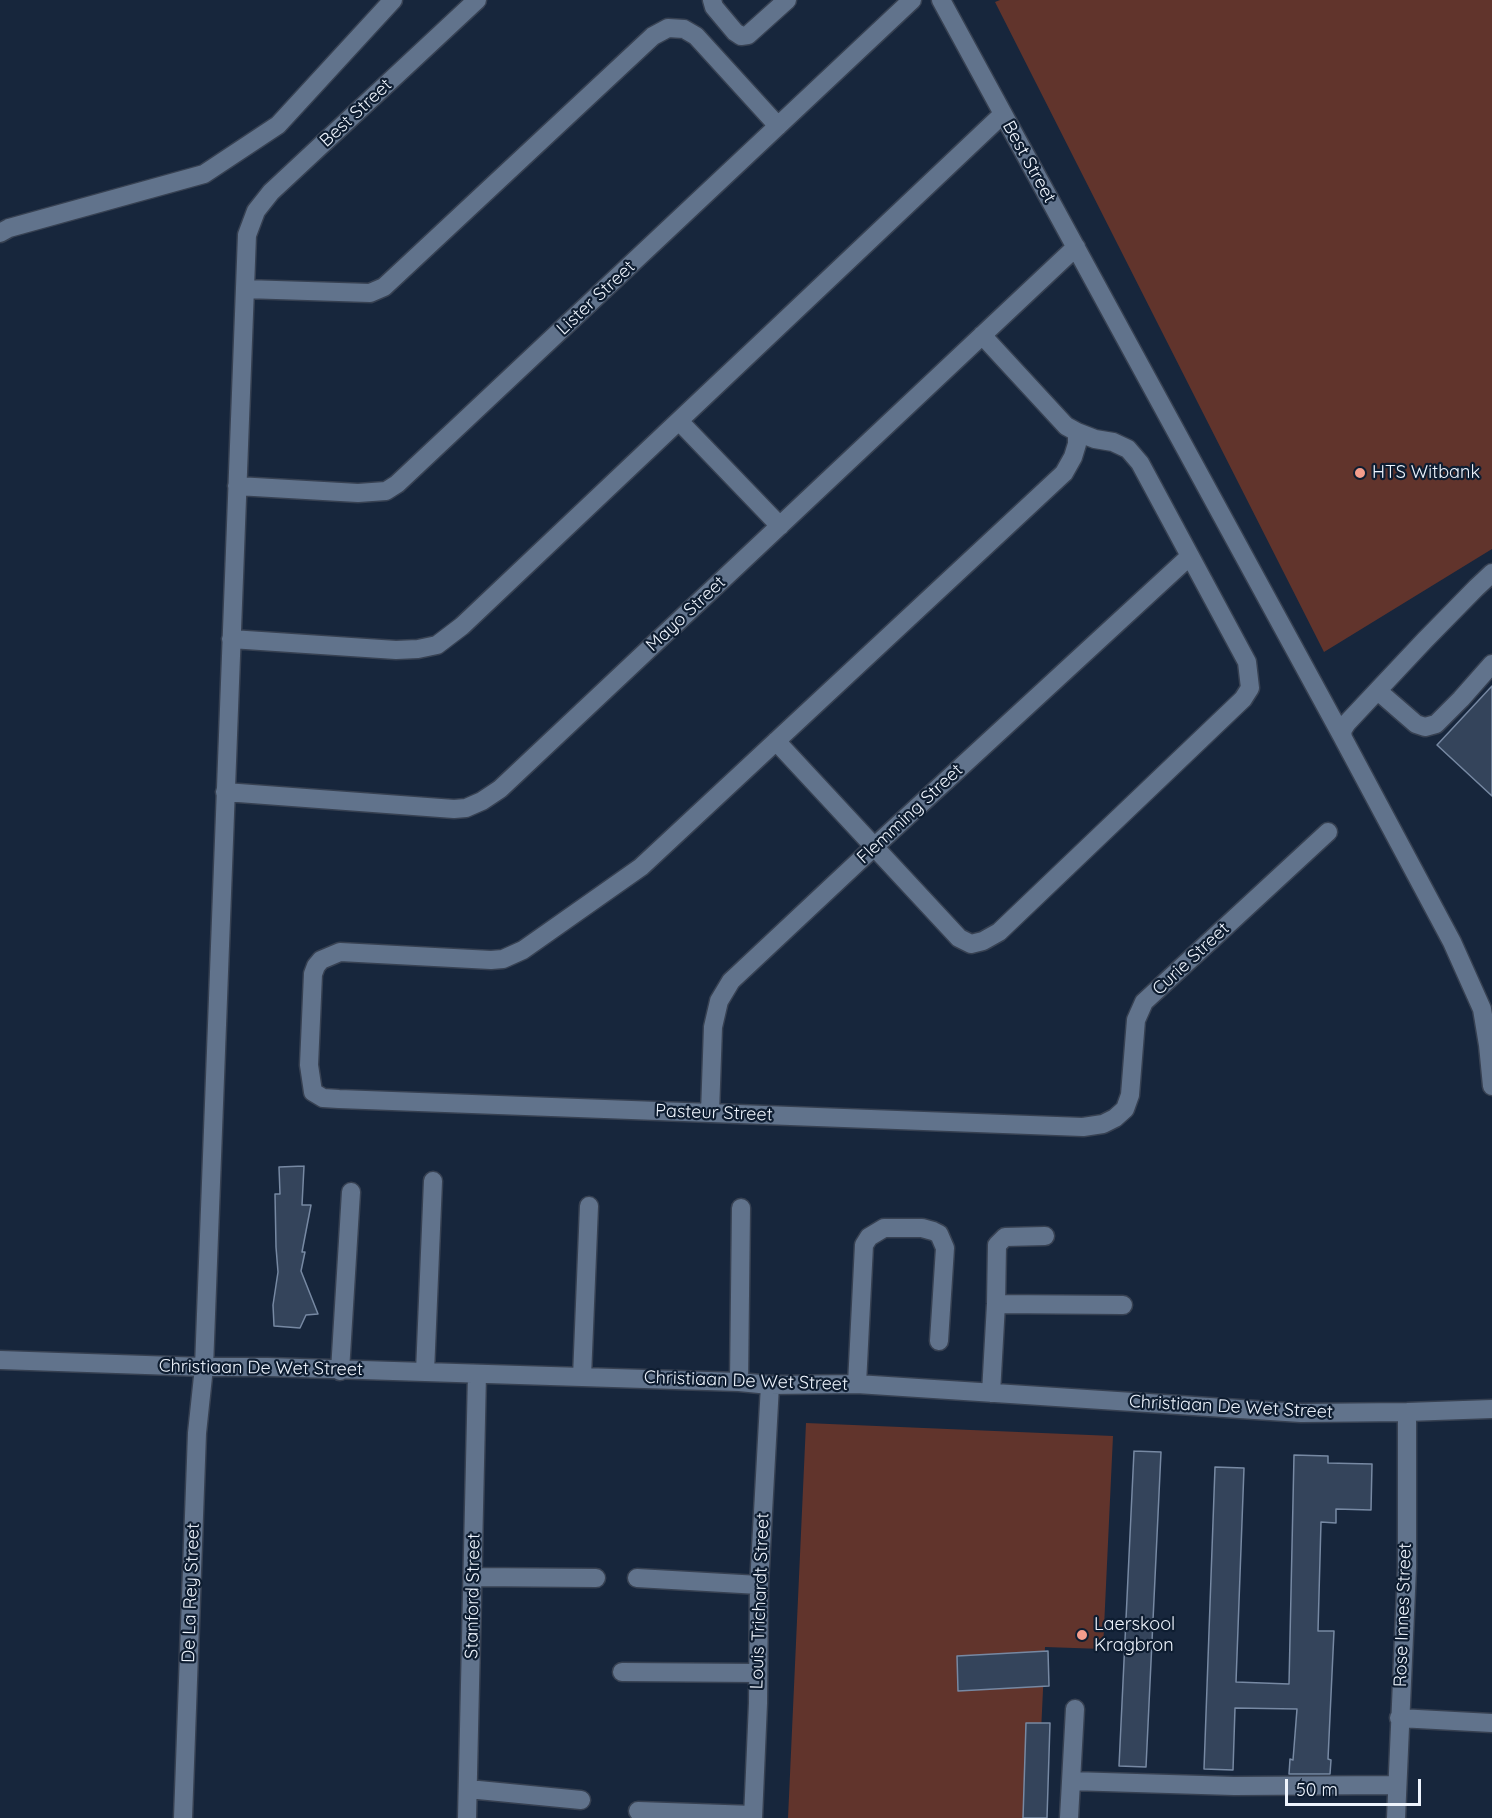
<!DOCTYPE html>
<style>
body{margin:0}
#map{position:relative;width:1492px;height:1818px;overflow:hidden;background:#17263c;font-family:Quicksand,sans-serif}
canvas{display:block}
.scale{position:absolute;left:1285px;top:1779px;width:136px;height:27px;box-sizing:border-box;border:3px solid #eef4fd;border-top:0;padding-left:8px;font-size:18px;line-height:21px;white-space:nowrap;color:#eef4fd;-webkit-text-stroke:4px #0e1d31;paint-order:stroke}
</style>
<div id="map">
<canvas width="1492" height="1818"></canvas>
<div class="scale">50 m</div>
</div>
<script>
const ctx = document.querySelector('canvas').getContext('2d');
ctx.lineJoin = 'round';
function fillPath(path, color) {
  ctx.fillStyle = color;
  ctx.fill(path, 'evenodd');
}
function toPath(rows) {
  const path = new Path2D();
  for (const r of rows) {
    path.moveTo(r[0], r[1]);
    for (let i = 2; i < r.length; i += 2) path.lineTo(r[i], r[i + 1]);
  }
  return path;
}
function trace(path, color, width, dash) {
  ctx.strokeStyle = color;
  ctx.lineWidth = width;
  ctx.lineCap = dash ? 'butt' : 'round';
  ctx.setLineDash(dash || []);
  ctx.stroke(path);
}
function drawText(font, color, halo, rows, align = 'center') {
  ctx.font = font + ' Quicksand,sans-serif';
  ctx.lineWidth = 4.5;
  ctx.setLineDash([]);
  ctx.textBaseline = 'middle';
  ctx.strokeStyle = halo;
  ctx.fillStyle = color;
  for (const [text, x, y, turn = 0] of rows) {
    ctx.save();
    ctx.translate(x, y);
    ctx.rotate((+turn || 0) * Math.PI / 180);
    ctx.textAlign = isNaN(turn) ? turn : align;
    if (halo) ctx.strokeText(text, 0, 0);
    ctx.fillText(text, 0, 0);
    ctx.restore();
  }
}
const green = toPath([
 [1000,0,1492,0,1492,549,1324,652,995,2],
 [806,1423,1113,1436,1103,1649,1045,1647,1037,1818,788,1818]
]);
const building = toPath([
 [1492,686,1492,796,1437,745,1492,686],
 [304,1166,302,1205,311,1205,302,1252,305,1252,301,1271,318,1314,306,1315,300,1328,274,1326,273,1305,278,1272,276,1247,275,1194,280,1194,279,1167,304,1166],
 [1134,1451,1161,1452,1146,1767,1119,1766,1134,1451],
 [1294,1455,1328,1456,1328,1463,1372,1464,1371,1510,1336,1509,1336,1523,1321,1522,1318,1631,1334,1631,1328,1759,1331,1760,1330,1774,1289,1774,1290,1759,1293,1760,1297,1709,1235,1708,1233,1770,1204,1769,1215,1467,1244,1468,1236,1682,1289,1684,1294,1455],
 [1048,1651,1049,1686,958,1691,957,1656,1048,1651],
 [1026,1723,1050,1723,1047,1818,1023,1818,1026,1723]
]);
const minor = toPath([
 [712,0,714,7,735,32,741,36,748,35,787,0],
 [941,0,1343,738],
 [0,233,9,228,204,174,278,125,393,0],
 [245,289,370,293,384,287,653,36,668,28,684,29,696,36,778,126],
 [679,421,780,526],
 [1077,432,1077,444,1073,457,1064,473,641,867,523,950,503,959,491,960,340,952,321,960,316,966,313,974,309,1065,313,1092,323,1098,339,1099,1083,1127,1103,1124,1115,1118,1125,1109,1130,1095,1136,1020,1144,1002,1328,832],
 [237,486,358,493,386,491,397,484,912,0],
 [1492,573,1476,588,1425,640,1347,723,1342,731,1343,738,1452,942,1482,1009,1488,1045,1492,1086],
 [231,639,396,650,418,649,437,645,462,626,1003,114],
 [1378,691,1416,724,1425,727,1436,724,1461,699,1492,664],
 [776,741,959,938,971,944,983,941,999,932,1243,699,1250,688,1247,662,1140,463,1128,449,1113,442,1095,439,1077,432,1066,426,982,335],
 [225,792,454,809,466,808,482,801,500,789,1076,247],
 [710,1113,713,1027,719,1001,731,981,874,847,1190,556],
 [996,1304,1123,1305],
 [0,1360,204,1367,268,1367,739,1382,770,1385,857,1384,1301,1413,1407,1412,1492,1409],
 [340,1371,351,1192],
 [425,1372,433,1181],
 [582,1377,589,1206],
 [739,1382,741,1208],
 [857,1384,864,1245,869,1237,884,1228,922,1228,933,1231,939,1234,945,1248,939,1341],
 [991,1393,996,1304,997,1245,1005,1237,1045,1236],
 [474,1577,596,1578],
 [637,1578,759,1585],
 [622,1672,757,1673],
 [1399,1718,1492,1723],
 [1071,1781,1234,1786,1397,1785],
 [468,1789,581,1800],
 [638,1811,753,1815],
 [183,1818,197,1433,204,1367,247,235,256,211,271,192,477,0],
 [467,1818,477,1374],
 [753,1818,758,1703,759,1585,770,1385],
 [1069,1818,1075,1709],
 [1396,1818,1407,1568,1407,1412]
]);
const markers = [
 [1360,473,6,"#f49d8c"],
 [1082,1635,6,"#f49d8c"]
];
const streetNames = [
 ["Best Street",356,113,-43],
 ["Best Street",1029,162,61],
 ["Lister Street",596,298,-43],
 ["Mayo Street",686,614,-43],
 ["Flemming Street",910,814,-43],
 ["Curie Street",1191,959,-43],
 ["Pasteur Street",714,1113,2],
 ["Christiaan De Wet Street",261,1368,1],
 ["Christiaan De Wet Street",746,1381,2],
 ["Christiaan De Wet Street",1231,1407,3],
 ["De La Rey Street",191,1593,-88],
 ["Stanford Street",473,1596,-89],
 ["Louis Trichardt Street",760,1601,-88],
 ["Rose Innes Street",1403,1615,-88]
];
const poiNames = [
 ["HTS Witbank",1372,473],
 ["Laerskool",1094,1625],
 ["Kragbron",1094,1646]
];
fillPath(green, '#61342c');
fillPath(building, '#34445b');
trace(building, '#7789a3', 1.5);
trace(minor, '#374152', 21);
trace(minor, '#61738c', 18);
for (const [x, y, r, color] of markers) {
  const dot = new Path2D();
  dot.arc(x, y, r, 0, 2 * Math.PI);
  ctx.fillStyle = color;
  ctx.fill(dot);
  trace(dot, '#0e1d31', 2);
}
drawText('18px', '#eef4fd', '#0e1d31', streetNames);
drawText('18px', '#eef4fd', '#0e1d31', poiNames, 'left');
</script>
